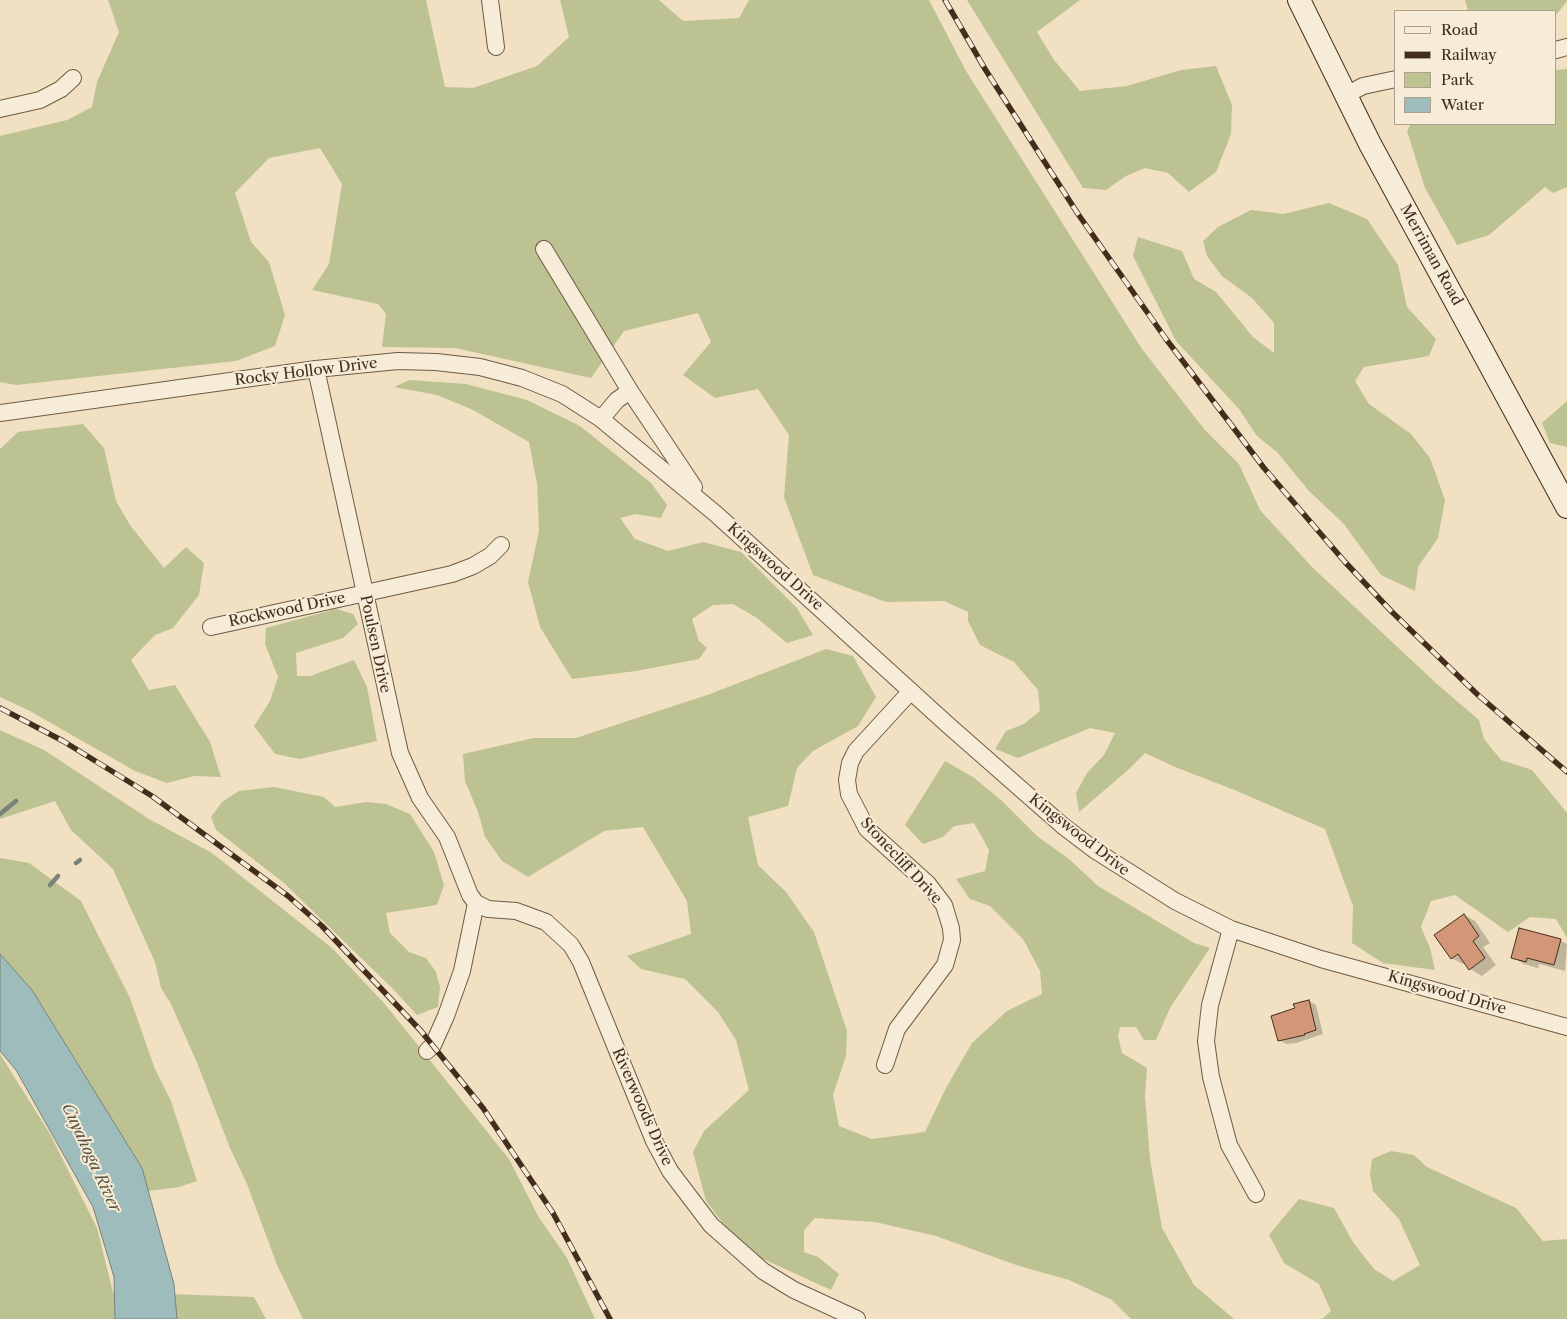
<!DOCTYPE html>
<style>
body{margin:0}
#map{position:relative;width:1567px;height:1319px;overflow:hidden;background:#f1e1c2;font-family:"Libre Caslon Text",serif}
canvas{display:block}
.legend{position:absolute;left:1394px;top:10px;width:162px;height:115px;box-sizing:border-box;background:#f6ecd7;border:1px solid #aea08c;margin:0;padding:6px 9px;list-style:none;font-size:15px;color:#432e1b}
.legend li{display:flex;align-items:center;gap:10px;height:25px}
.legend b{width:25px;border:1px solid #aea08c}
</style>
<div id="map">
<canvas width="1567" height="1319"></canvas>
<ul class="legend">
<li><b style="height:6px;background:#f6ecd7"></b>Road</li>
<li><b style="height:6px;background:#432e1b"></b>Railway</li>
<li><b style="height:14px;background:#bcc292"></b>Park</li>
<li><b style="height:14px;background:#9dbcbb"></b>Water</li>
</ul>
</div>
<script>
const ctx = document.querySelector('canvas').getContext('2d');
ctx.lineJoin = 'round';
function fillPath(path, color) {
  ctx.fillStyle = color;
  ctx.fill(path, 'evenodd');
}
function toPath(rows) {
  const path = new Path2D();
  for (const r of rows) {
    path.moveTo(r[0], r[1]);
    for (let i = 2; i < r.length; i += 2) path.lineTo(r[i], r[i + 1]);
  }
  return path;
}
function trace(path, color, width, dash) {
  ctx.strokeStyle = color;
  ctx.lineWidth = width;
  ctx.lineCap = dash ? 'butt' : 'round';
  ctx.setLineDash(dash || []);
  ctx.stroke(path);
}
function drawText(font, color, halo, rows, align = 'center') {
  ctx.font = font + ' "Libre Caslon Text",serif';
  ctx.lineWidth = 4;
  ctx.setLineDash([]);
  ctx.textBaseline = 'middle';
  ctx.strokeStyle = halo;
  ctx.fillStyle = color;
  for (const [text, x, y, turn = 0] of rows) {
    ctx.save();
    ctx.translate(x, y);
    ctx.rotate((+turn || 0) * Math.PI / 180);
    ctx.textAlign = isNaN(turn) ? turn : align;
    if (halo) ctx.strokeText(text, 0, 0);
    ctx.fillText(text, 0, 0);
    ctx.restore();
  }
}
const green = toPath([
 [108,0,426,0,445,87,473,88,537,66,569,37,560,0,659,0,683,21,739,18,749,0,929,0,966,71,1142,349,1204,429,1239,464,1260,510,1312,567,1437,684,1479,720,1484,739,1501,760,1532,770,1567,813,1567,938,1556,919,1530,917,1508,932,1455,895,1431,901,1421,927,1430,948,1435,970,1383,963,1352,943,1353,906,1325,829,1232,789,1175,767,1145,753,1128,770,1079,812,1076,793,1087,773,1104,755,1115,733,1090,728,1018,758,995,749,1006,731,1024,724,1040,711,1038,690,1014,662,980,645,968,621,968,612,944,601,886,602,813,575,784,497,789,435,758,389,715,398,683,375,711,342,698,313,624,331,591,378,455,348,382,347,386,314,378,304,312,290,329,264,342,184,320,148,269,158,235,193,251,242,269,262,285,315,275,346,236,361,16,385,0,382,0,136,67,120,92,107,97,82,119,32],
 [967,0,1080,0,1037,32,1054,60,1080,91,1127,86,1181,70,1216,66,1232,105,1231,134,1216,172,1189,192,1168,173,1145,168,1126,176,1106,190,1083,188],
 [1465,0,1567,0,1567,1,1556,15,1556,11,1468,11],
 [1567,69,1567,187,1553,193,1545,187,1489,235,1457,245,1425,188,1407,131,1411,124,1556,124,1556,70],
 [1329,203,1367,219,1398,265,1407,307,1436,339,1429,356,1364,367,1355,381,1369,404,1411,434,1430,458,1445,500,1438,538,1418,567,1415,591,1381,575,1344,524,1309,491,1277,452,1257,436,1239,409,1176,341,1133,256,1138,237,1182,251,1194,279,1216,292,1253,337,1274,353,1274,323,1252,298,1222,276,1207,256,1203,241,1218,227,1251,210,1283,214],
 [410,380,466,384,527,400,580,426,651,483,667,505,661,518,635,514,620,518,635,539,668,551,703,542,741,552,797,608,813,635,787,643,757,618,733,604,713,605,692,619,699,641,707,648,699,659,636,671,572,679,540,627,528,582,539,531,537,484,529,442,473,410,437,395,394,387],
 [1567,401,1567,447,1550,443,1542,423],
 [83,424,104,448,116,501,130,525,164,568,186,547,204,563,199,595,173,628,155,635,131,660,149,690,175,685,210,742,221,777,194,776,167,783,135,771,28,710,0,697,0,449,18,432],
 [336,609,353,614,358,624,343,638,296,653,297,676,310,676,354,660,367,687,377,741,300,759,275,754,254,726,270,701,278,677,265,644,266,628],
 [826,649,853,656,876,697,858,726,813,751,797,768,788,806,748,817,758,865,786,892,814,932,847,1031,846,1056,833,1095,839,1126,872,1139,925,1132,946,1088,972,1043,1007,1011,1042,994,1040,971,1023,939,990,906,970,899,956,879,985,871,989,850,974,823,954,826,943,837,923,844,905,825,945,761,973,777,1001,800,1037,836,1069,859,1098,886,1194,943,1210,948,1170,1008,1156,1040,1144,1040,1136,1027,1120,1027,1118,1036,1122,1053,1147,1068,1145,1096,1150,1159,1162,1228,1194,1285,1234,1319,1131,1319,1112,1300,1069,1280,1019,1266,936,1236,875,1222,815,1218,804,1230,804,1252,818,1257,839,1274,831,1290,761,1258,725,1226,706,1201,693,1152,704,1131,749,1090,736,1040,718,1012,685,979,641,969,627,956,691,934,687,901,643,827,604,831,528,877,502,861,485,837,478,812,465,781,463,754,534,738,576,738,710,694],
 [0,730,44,750,149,819,212,853,332,948,384,1003,509,1159,538,1216,567,1258,595,1319,303,1319,277,1265,247,1184,230,1148,198,1065,171,1004,161,988,155,962,113,869,71,830,55,801,0,819],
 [274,787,324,797,335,807,366,802,386,804,410,814,434,852,444,885,437,905,386,913,390,933,409,952,426,958,436,972,440,987,438,1007,417,1015,393,989,284,883,216,830,211,817,222,802,239,791],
 [0,858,29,863,81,901,130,998,155,1069,171,1101,197,1181,179,1187,148,1191,142,1168,32,990,0,954],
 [0,1054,50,1134,97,1228,113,1292,254,1297,266,1319,0,1319],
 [1391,1151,1414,1155,1427,1167,1516,1208,1543,1241,1567,1239,1567,1319,1322,1319,1331,1311,1319,1284,1284,1263,1269,1235,1299,1199,1334,1208,1353,1242,1374,1269,1393,1281,1420,1265,1399,1219,1373,1191,1370,1174,1372,1159]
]);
const water = toPath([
 [0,954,32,990,142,1168,174,1284,177,1319,115,1319,114,1277,93,1207,16,1070,0,1051,0,954]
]);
const shadow = toPath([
 [1464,915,1475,921,1490,943,1483,947,1496,965,1482,976,1470,969,1466,962,1463,964,1451,958],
 [1560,940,1567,944,1565,971,1539,964,1538,968,1524,964,1512,957],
 [1309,1001,1316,1005,1323,1034,1296,1043,1286,1044,1279,1040,1296,1009]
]);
const stream = toPath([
 [0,814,16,801],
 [76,863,80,860],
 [50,885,58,876]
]);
const building = toPath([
 [1464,914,1479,936,1473,941,1485,958,1469,970,1458,954,1451,959,1434,935,1464,914],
 [1519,928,1561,939,1554,965,1527,958,1526,962,1511,958,1519,928],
 [1309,1000,1316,1030,1304,1034,1305,1035,1278,1041,1271,1016,1295,1008,1293,1004,1309,1000]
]);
const minor = toPath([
 [490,0,496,47],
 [1556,50,1567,47],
 [1346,95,1363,86,1396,79],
 [0,109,40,100,61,89,73,78],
 [544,249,630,391,617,400,601,419,716,514,948,725,1063,826,1096,851,1175,901,1231,929,1321,959,1567,1027],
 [316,369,400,753,420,798,447,837,470,895,476,903,488,909,516,911,546,922,571,945,581,962,654,1141,670,1171,711,1225,763,1271,794,1290,857,1319],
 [630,391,694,487],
 [0,413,316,369,398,361,436,362,480,367,522,378,562,394,601,419],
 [211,627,452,574,473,566,490,556,501,545],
 [1231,929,1210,1005,1206,1041,1211,1077,1229,1145,1256,1194],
 [427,1051,433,1045,446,1016,462,971,476,903],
 [885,1065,897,1029,945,965,952,940,951,928,944,905,928,884,867,829,849,794,847,780,850,763,856,751,911,691]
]);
const secondary = toPath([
 [1299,0,1370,144,1567,507]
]);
const rail = toPath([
 [945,0,985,69,1078,214,1166,339,1264,468,1345,562,1392,612,1478,695,1567,772],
 [0,708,63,741,152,796,288,896,322,926,421,1031,483,1108,553,1213,610,1319]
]);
const streetNames = [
 ["Merriman Road",1431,255,61],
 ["Rocky Hollow Drive",306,372,-7],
 ["Kingswood Drive",775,567,42],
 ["Rockwood Drive",287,610,-12],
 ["Poulsen Drive",375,644,78],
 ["Kingswood Drive",1079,835,38],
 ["Stonecliff Drive",901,861,47],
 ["Kingswood Drive",1447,993,16],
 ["Riverwoods Drive",642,1107,66]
];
const waterNames = [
 ["Cuyahoga River",91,1158,65]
];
fillPath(green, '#bcc292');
fillPath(water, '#9dbcbb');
trace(water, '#79837b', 1);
fillPath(shadow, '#0003');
trace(stream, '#79837b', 4.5);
fillPath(building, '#d39778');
trace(building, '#432e1b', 1);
trace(minor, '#6e5b45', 18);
trace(secondary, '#432e1b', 24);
trace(minor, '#f6ecd7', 16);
trace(secondary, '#f6ecd7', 22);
trace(rail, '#432e1b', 5.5);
trace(rail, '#f6ecd7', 4, [11]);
drawText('15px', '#432e1b', '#f6ecd7', streetNames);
drawText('italic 16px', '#5a5243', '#f6ecd7', waterNames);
</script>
